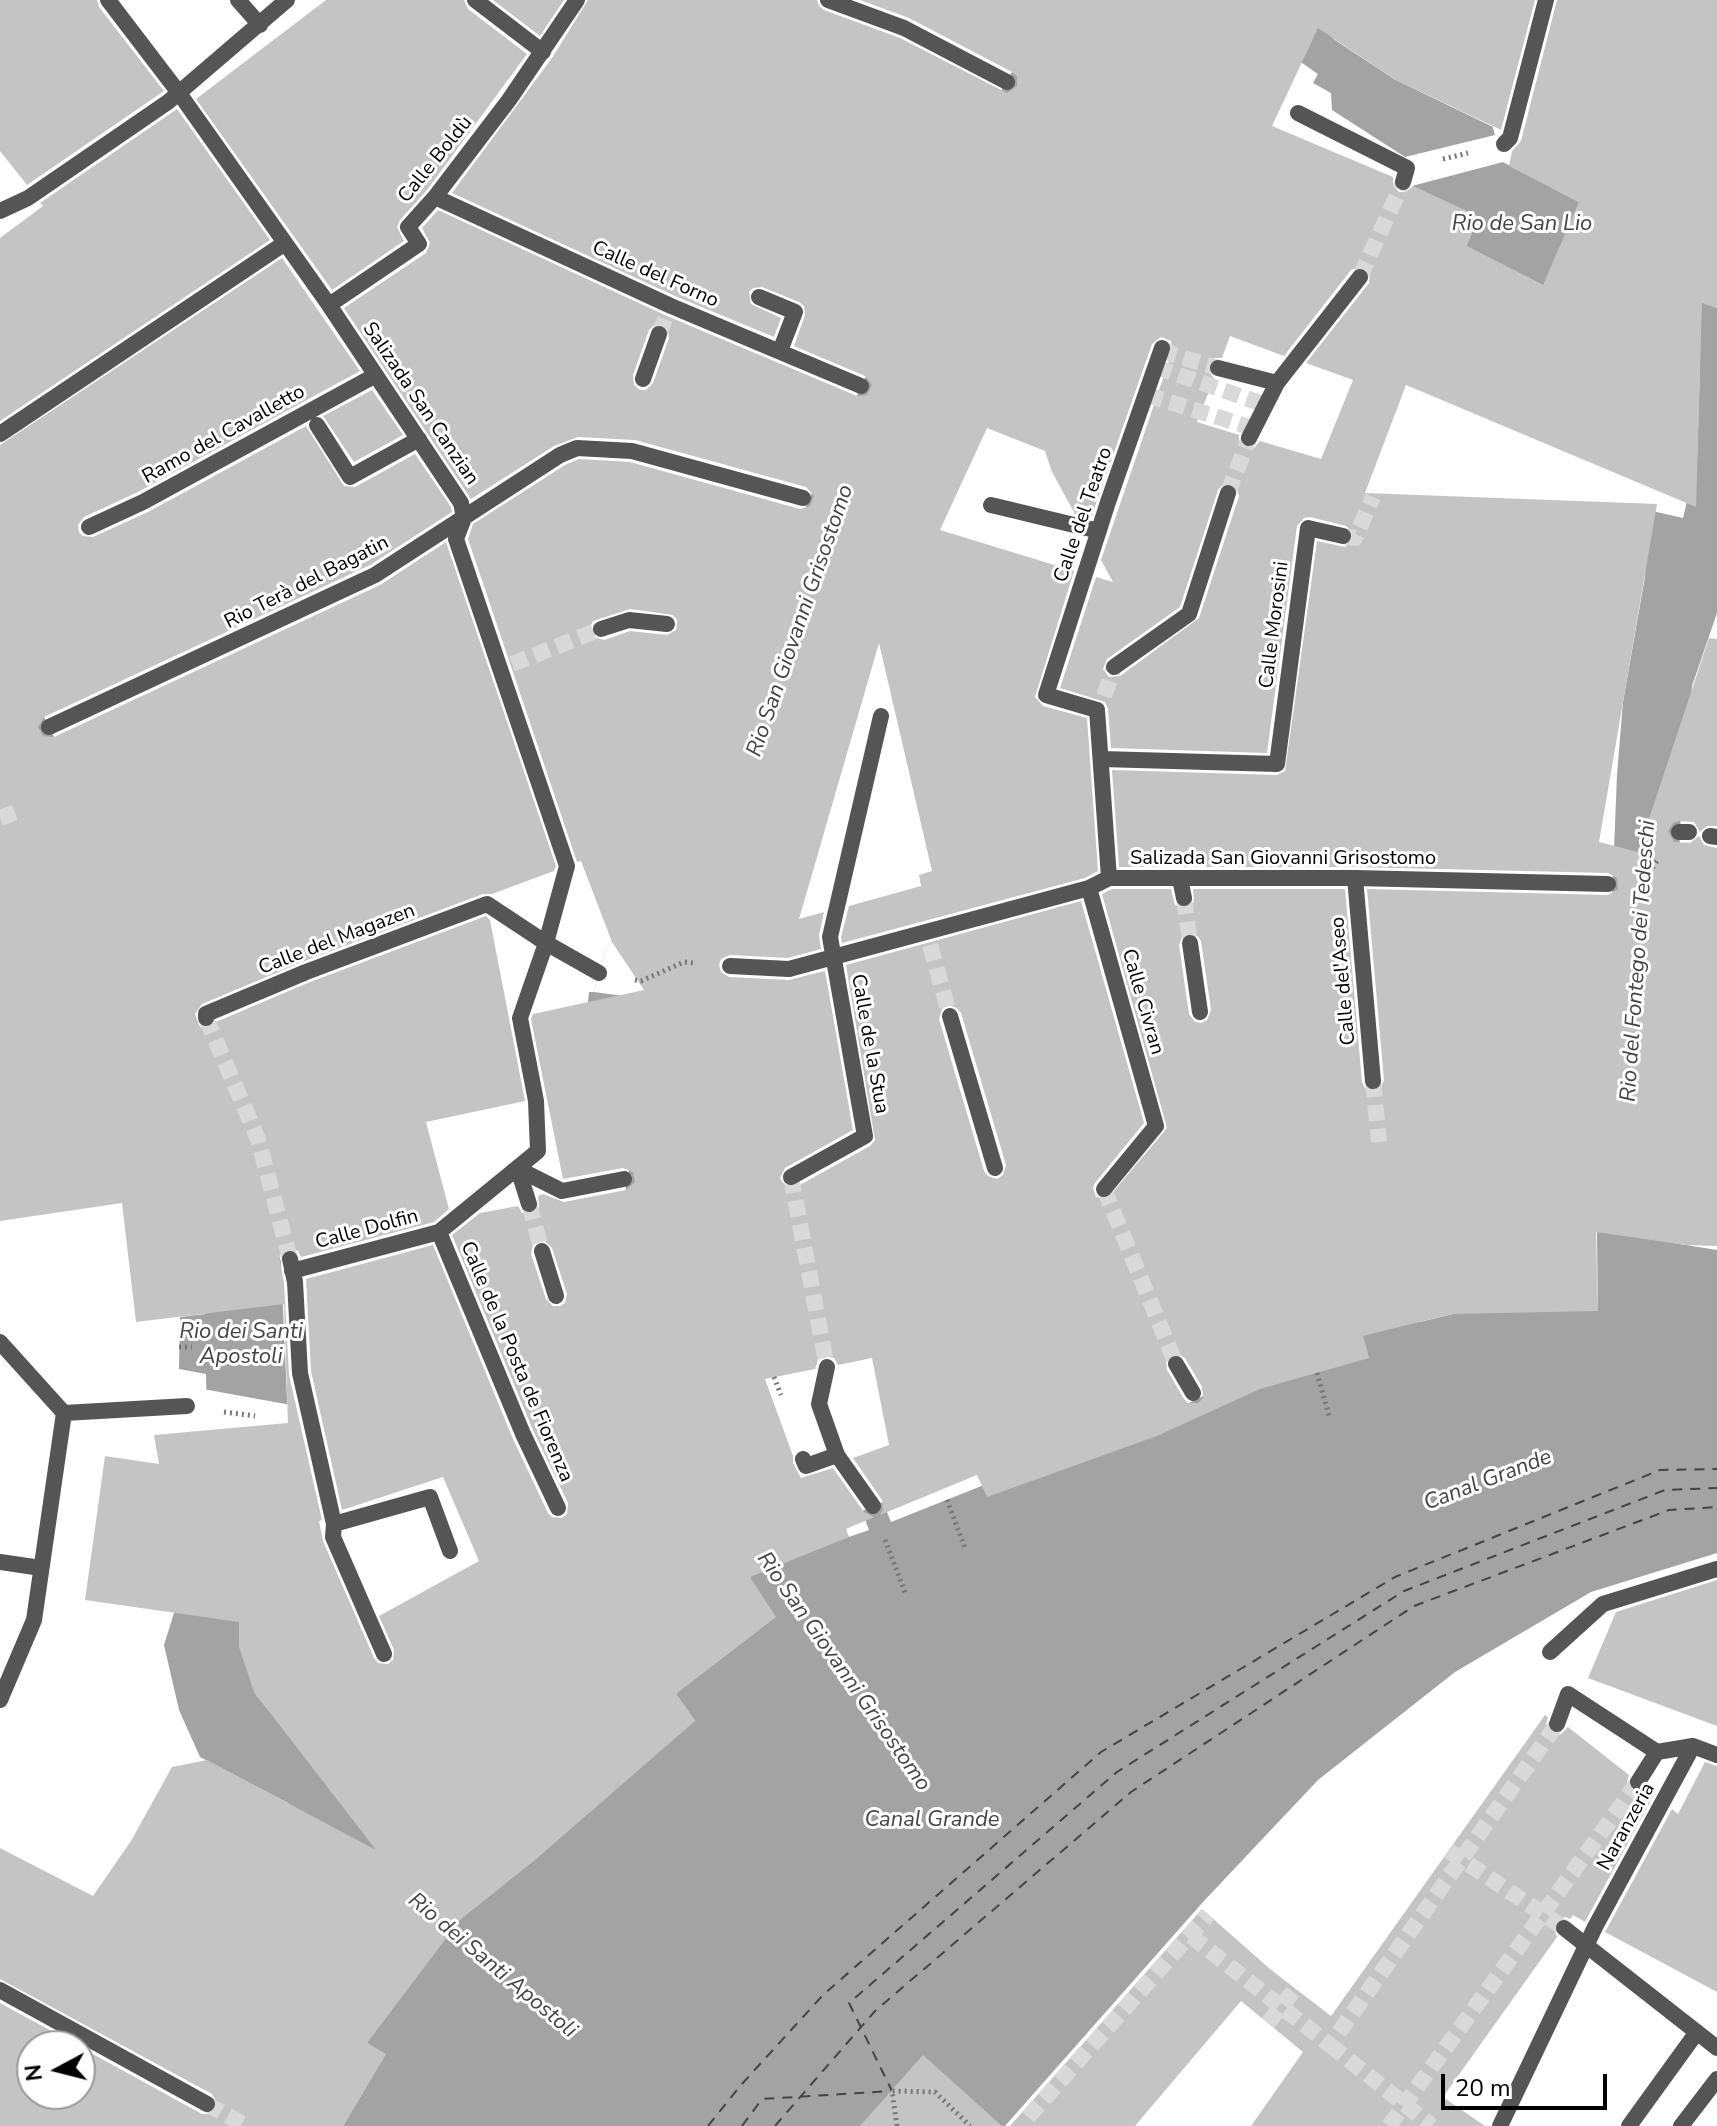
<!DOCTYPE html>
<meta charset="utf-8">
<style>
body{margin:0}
#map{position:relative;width:1717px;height:2126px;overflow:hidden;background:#fff;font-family:"Nunito Sans",sans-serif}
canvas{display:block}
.north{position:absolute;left:16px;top:2030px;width:80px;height:80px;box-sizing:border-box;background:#fff;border:2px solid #999;border-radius:50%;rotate:263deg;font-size:22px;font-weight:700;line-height:32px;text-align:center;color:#000}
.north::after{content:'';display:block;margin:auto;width:28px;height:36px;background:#000;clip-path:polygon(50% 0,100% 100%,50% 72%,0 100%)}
.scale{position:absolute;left:1441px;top:2074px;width:166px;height:36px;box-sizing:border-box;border:4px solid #000;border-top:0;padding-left:10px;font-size:24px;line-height:28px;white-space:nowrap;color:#000;-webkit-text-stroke:6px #fff;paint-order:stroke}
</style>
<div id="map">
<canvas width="1717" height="2126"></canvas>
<div class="north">N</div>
<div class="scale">20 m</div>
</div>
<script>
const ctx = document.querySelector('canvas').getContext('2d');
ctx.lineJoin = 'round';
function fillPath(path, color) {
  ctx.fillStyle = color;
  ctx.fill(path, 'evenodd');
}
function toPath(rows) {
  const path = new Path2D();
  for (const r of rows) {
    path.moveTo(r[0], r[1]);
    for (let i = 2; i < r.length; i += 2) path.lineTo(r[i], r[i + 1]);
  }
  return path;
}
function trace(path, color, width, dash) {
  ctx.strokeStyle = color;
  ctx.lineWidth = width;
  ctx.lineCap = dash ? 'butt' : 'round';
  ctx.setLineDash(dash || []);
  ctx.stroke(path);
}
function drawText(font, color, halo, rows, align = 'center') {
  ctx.font = font + ' "Nunito Sans",sans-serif';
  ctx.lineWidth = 6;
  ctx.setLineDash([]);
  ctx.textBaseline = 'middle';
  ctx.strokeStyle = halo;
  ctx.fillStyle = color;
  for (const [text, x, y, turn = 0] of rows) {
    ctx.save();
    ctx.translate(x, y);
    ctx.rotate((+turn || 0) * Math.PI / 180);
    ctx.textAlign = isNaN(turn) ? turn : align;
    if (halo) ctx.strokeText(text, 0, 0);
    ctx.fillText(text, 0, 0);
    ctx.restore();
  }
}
const water = toPath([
 [1056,0,716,945,703,1367,849,1537,869,1530,862,1511,883,1502,891,1522,1185,1405,1207,1394,1354,1307,1420,1322,1461,1312,1598,1310,1595,1097,1611,925,1617,775,1623,702,1645,577,1648,510,1683,518,1697,459,1700,365,1466,246,1479,217,1412,186,1405,157,1332,110,1331,93,1313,83,1318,74,1211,0,1294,0,1335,40,1394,79,1493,127,1503,162,1579,202,1625,273,1717,308,1717,613,1692,686,1683,769,1661,1241,1717,1250,1717,1553,1591,1592,1455,1672,1318,1780,1203,1902,1005,2126,343,2126,385,2055,367,2043,288,1803,200,1757,179,1710,164,1645,174,1613,193,1468,208,1471,206,1374,179,1369,180,1317,205,1314,200,1246,0,629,197,1022,249,1142,281,1262,289,1444,254,1692,330,1788,695,1721,676,1694,751,1579,677,1401,638,1272,625,1183,629,1173,617,1087,588,1002,589,992,594,992,603,955,612,942,815,486,973,145,1003,87]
]);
const pier = toPath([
 [1493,127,1498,129,1506,159,1510,161,1509,165,1503,162,1412,186,1408,184,1398,153,1405,157,1495,135],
 [612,942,668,1002,594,992,603,955],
 [203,1389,291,1405,293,1444,203,1430]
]);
const ferry = toPath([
 [708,2126,741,2085,823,1995,1101,1752,1395,1577,1660,1470,1717,1469],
 [742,2126,762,2099,892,2091,849,2003,1117,1772,1404,1591,1665,1490,1717,1488],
 [775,2126,875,2011,1131,1792,1414,1606,1669,1510,1717,1507]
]);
const building = toPath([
 [0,0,97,0,99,7,164,91,27,185,0,151],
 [326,0,464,0,468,9,527,54,427,190,400,220,397,227,404,241,332,290,196,99],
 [493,0,564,0,540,36],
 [588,0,817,0,819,6,824,10,900,38,1007,93,1017,86,1017,77,1012,72,909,18,860,0,1535,0,1501,130,1394,79,1318,28,1272,126,1393,177,1393,185,1399,192,1406,192,1413,186,1479,217,1466,246,1543,285,1579,202,1509,166,1512,151,1521,141,1557,0,1717,0,1717,308,1702,303,1696,507,1406,385,1365,493,1657,504,1599,842,1638,852,1709,638,1717,639,1717,826,1707,826,1700,832,1694,822,1679,821,1673,823,1668,831,1674,842,1690,843,1699,836,1704,845,1717,848,1717,1246,1686,1245,1596,1232,1598,1311,1452,1314,1363,1336,1369,1358,1260,1389,1157,1436,987,1497,977,1475,880,1515,883,1510,882,1500,853,1458,889,1445,872,1358,838,1365,834,1358,824,1356,818,1360,815,1369,765,1379,793,1456,793,1463,801,1478,833,1468,864,1512,874,1517,846,1529,849,1537,750,1577,776,1617,676,1694,695,1721,535,1860,460,1920,367,2043,386,2054,343,2126,0,2126,0,2003,79,2046,32,2046,32,2094,80,2094,80,2047,202,2114,212,2114,218,2105,212,2094,0,1979,0,1848,93,1896,131,1841,172,1767,207,1760,376,1850,254,1692,239,1647,239,1622,85,1600,105,1456,159,1464,154,1435,288,1423,284,1304,136,1322,122,1203,0,1221,0,445,282,258,360,371,138,492,84,517,78,525,79,532,83,536,93,537,148,512,306,426,344,486,355,487,415,454,451,507,452,512,370,565,44,717,38,727,43,736,54,737,380,585,446,542,556,866,554,871,492,894,483,894,302,962,202,1004,195,1014,200,1027,211,1028,216,1022,310,982,486,916,490,920,525,1101,426,1122,449,1209,434,1222,301,1257,298,1251,288,1248,279,1256,284,1283,289,1375,322,1520,319,1521,323,1541,374,1658,378,1663,388,1664,393,1660,394,1650,379,1616,479,1561,443,1477,342,1510,311,1371,306,1279,433,1245,513,1439,548,1513,552,1517,562,1518,567,1514,568,1503,533,1430,452,1235,480,1213,518,1206,522,1213,533,1214,539,1207,538,1196,543,1194,564,1202,626,1190,635,1182,633,1172,623,1168,563,1179,531,1019,533,1014,644,990,612,942,581,861,577,862,468,539,473,524,565,465,579,459,630,462,800,509,810,506,814,496,806,487,635,440,578,437,554,446,471,499,344,308,426,253,430,243,422,228,438,210,667,316,857,396,867,395,872,385,865,376,794,346,805,315,804,306,799,302,762,287,753,288,749,292,751,304,781,318,774,337,675,296,452,193,552,58],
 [1362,266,1370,272,1369,283,1306,363,1353,380,1321,459,1260,441,1254,448,1245,448,1239,443,1239,435,1197,422,1214,378,1208,372,1208,365,1214,358,1222,358,1230,336,1284,356,1351,270],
 [656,323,667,326,669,338,653,383,646,390,640,390,634,385,633,375,649,330],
 [1161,337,1171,341,1172,352,1101,560,1113,582,1096,577,1060,688,1105,702,1108,709,1111,748,1267,753,1297,526,1304,518,1310,517,1346,526,1353,532,1354,538,1345,547,1317,541,1285,771,1277,775,1112,770,1119,867,1355,867,1608,873,1617,878,1618,889,1608,895,1367,889,1384,1080,1380,1089,1373,1092,1365,1088,1362,1082,1345,889,1193,889,1194,902,1185,909,1175,905,1171,889,1112,889,1102,894,1167,1128,1107,1199,1096,1197,1093,1188,1095,1183,1144,1123,1081,901,846,965,875,1140,870,1146,796,1187,786,1187,780,1178,785,1168,853,1130,825,971,789,980,729,977,721,972,719,965,721,959,730,955,788,958,821,949,819,935,824,912,799,919,879,643,932,871,919,875,921,886,849,906,841,937,842,943,1085,878,1098,871,1087,718,1043,706,1035,697,1074,571,940,530,987,428,1045,451,1052,472,1075,514,1091,518,1152,344],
 [1225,482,1236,485,1239,496,1199,618,1120,676,1109,677,1103,669,1107,659,1180,607,1218,490],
 [630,609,673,615,677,620,676,630,667,635,630,631,604,640,593,637,590,627,593,621],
 [1189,932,1195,933,1201,941,1211,1010,1207,1020,1201,1023,1195,1022,1189,1014,1179,945,1183,935],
 [948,1005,957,1008,961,1013,1006,1165,1003,1175,997,1179,988,1176,984,1171,939,1019,942,1009],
 [538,1241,545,1241,552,1248,567,1294,565,1303,560,1306,553,1306,546,1299,531,1254,533,1244],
 [1175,1353,1185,1358,1202,1387,1203,1398,1198,1403,1188,1403,1184,1399,1167,1370,1166,1359],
 [177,109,270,240,0,421,0,238,43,206,40,203],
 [372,390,403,435,354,462,323,416],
 [1717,1580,1717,1726,1588,1678,1616,1612],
 [1545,1715,1548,1717,1546,1725,1549,1732,1560,1735,1568,1727,1629,1775,1627,1782,1632,1791,1638,1793,1646,1789,1654,1795,1585,1922,1573,1915,1570,1919,1565,1917,1556,1921,1553,1927,1557,1937,1443,2097,1485,2126,1251,2126,1303,2052,1241,2001,1135,2126,1010,2126,1202,1909,1270,1969,1331,2016],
 [1705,1762,1717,1766,1717,1992,1605,1932,1672,1809,1678,1814],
 [923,2055,1002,2126,860,2126]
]);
const pedestrianTunnel = toPath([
 [1360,277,1403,182],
 [659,334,668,311],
 [1162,348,1174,355,1218,368],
 [1156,367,1266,405],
 [1147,395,1253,428],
 [1228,493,1249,438],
 [1343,536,1355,538,1373,497],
 [512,664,601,629],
 [1104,696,1114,667],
 [0,818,21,810],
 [1184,898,1190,943],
 [930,945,950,1016],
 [206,1018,258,1139,290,1259],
 [1373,1081,1379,1142],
 [791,1177,827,1367],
 [1104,1189,1176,1364],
 [529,1204,542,1251],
 [1449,1851,1564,1928],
 [1191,1936,1330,2045,1557,1724],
 [1268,2023,1295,1989],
 [1330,2045,1432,2126],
 [207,2104,246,2126],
 [1028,2117,1208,1915],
 [1389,2126,1638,1782]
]);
const path = toPath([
 [1443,159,1468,153],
 [1645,877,1658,860],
 [635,980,641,981,684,962,694,963],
 [179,1347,192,1347],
 [1317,1373,1330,1419],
 [774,1377,781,1395],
 [224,1412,255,1416],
 [947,1500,965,1548],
 [885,1540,906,1595],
 [897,2126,892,2091,935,2092,970,2126]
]);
const pedestrian = toPath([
 [108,0,179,93,329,305,461,503,464,518,456,539,567,866,546,943,520,1018,536,1101,538,1151,439,1232,292,1271],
 [238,0,260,25],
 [475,0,543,52],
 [828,0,904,28,1007,82],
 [1298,113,1407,168,1403,182],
 [1504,144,1510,138,1546,0],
 [435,197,671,306,861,386],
 [0,211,28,198,168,102,287,0],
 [759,297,795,312,780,351],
 [329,305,419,244,408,227,435,197,509,100,577,0],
 [1218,368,1277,383],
 [643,379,659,334],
 [317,425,350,477,419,439],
 [0,434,285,243],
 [1249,438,1277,383,1360,277],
 [991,505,1099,531],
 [89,527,143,502,376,375],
 [601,629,629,620,667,624],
 [1114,667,1189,614,1228,493],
 [49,727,375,575,560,455,577,448,632,451,803,498],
 [1102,759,1277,764,1308,528,1343,536],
 [1679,832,1689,832],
 [1710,836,1717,837],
 [1109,878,1097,710,1046,695,1108,502,1162,348],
 [1355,878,1373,1081],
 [1180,879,1184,898],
 [1089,888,1156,1126,1104,1189],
 [1190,943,1200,1012],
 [730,966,789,969,1089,888,1109,878,1355,878,1608,884],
 [950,1016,995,1168],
 [206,1018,206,1014,306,972,487,904,546,943,599,973],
 [518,1169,562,1191,624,1179],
 [518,1169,529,1204],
 [791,1177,865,1136,830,937,881,716],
 [439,1232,523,1434,558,1508],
 [542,1251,556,1296],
 [290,1259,295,1282,300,1373,334,1524,333,1537,384,1654],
 [0,1342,64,1413],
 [1176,1364,1193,1393],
 [827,1367,819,1404,837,1455,873,1506],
 [803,1459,806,1466,837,1455],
 [334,1524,430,1497,450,1551],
 [0,1562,41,1568],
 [1550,1652,1603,1604,1717,1569],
 [0,1700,34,1620,64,1413,187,1406],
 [1557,1724,1568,1694,1657,1752,1693,1746,1717,1755],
 [1638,1782,1657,1752],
 [1564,1928,1717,2048],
 [0,1990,207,2104],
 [1500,2126,1595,1927,1693,1746],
 [1629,2126,1697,2032],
 [1681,2126,1717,2079]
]);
const streetNames = [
 ["Calle Boldù",436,160,-51],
 ["Calle del Forno",655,275,24],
 ["Salizada San Canzian",420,404,56],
 ["Ramo del Cavalletto",224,435,-29],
 ["Calle del Teatro",1084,515,-71],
 ["Rio Terà del Bagatin",307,583,-27],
 ["Calle Morosini",1275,625,-83],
 ["Salizada San Giovanni Grisostomo",1283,859],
 ["Calle del Magazen",337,940,-21],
 ["Calle del'Aseo",1344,981,-95],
 ["Calle Civran",1142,1002,74],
 ["Calle de la Stua",869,1044,80],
 ["Calle Dolfin",367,1230,-15],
 ["Calle de la Posta de Fiorenza",516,1362,67],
 ["Naranzeria",1627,1827,-61]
];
const waterNames = [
 ["Rio de San Lio",1522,225],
 ["Rio San Giovanni Grisostomo",801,621,-71],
 ["Rio del Fontego dei Tedeschi",1639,961,-86],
 ["Rio dei Santi",241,1333],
 ["Apostoli",241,1358],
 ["Canal Grande",1488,1481,-21],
 ["Rio San Giovanni Grisostomo",843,1672,55],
 ["Canal Grande",932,1821],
 ["Rio dei Santi Apostoli",492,1966,40]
];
fillPath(water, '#a3a3a3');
fillPath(pier, '#fff');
trace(ferry, '#444', 2, [10, 8]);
fillPath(building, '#c4c4c4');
trace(pedestrianTunnel, '#d9d9d9', 16, [16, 8]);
trace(path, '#777', 5, [2, 4]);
trace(pedestrian, '#555', 16);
drawText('20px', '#000', '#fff', streetNames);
drawText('italic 22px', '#444', '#fff', waterNames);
</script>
